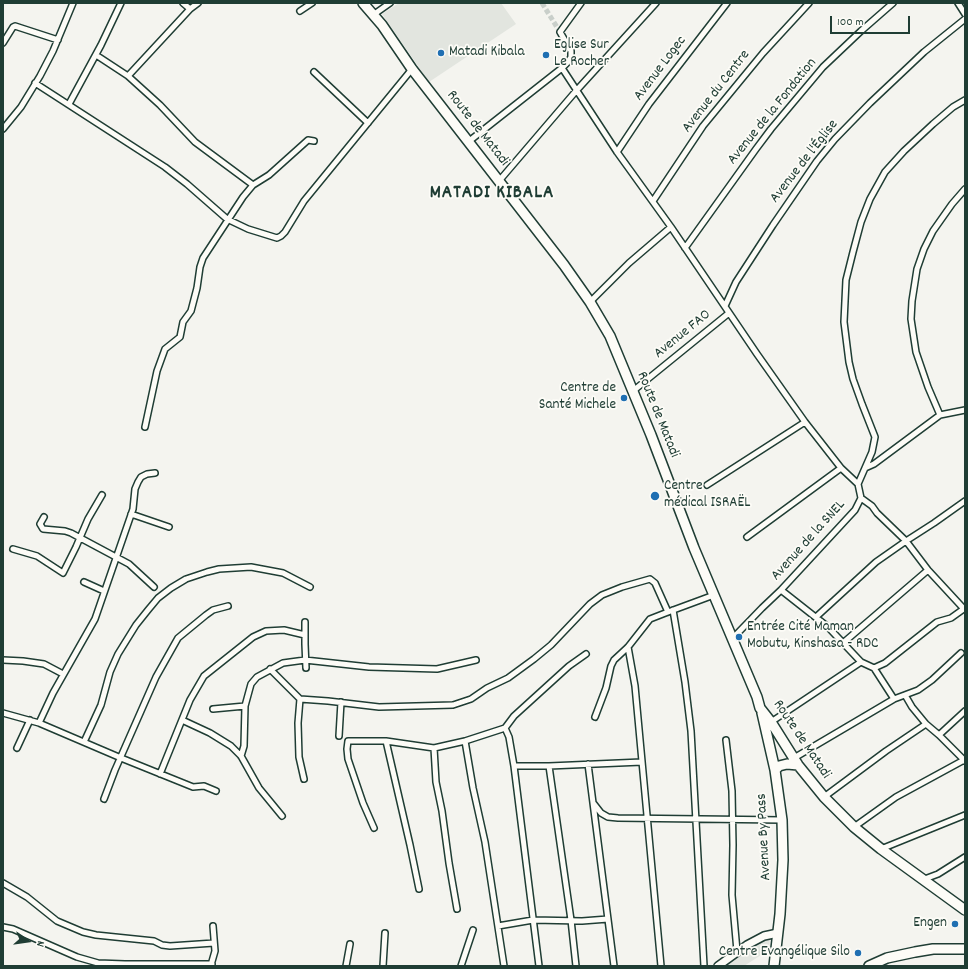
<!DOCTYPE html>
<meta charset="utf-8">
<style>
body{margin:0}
#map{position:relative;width:968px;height:969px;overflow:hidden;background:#f4f4ef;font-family:Dekko,sans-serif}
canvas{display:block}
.frame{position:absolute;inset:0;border:4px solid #1f3d34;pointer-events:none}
.north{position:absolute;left:8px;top:921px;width:40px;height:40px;-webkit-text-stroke:3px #fdfcf7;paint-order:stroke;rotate:103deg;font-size:11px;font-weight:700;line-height:16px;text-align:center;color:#1f3d34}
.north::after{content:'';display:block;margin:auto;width:14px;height:18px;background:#1f3d34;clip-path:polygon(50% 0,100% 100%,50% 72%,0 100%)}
.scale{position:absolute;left:830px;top:16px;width:80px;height:18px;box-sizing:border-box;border:2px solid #1f3d34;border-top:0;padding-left:5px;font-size:12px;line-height:14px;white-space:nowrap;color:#1f3d34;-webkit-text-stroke:3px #fdfcf7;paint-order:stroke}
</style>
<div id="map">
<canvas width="968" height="969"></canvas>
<div class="frame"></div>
<div class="north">N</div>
<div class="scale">100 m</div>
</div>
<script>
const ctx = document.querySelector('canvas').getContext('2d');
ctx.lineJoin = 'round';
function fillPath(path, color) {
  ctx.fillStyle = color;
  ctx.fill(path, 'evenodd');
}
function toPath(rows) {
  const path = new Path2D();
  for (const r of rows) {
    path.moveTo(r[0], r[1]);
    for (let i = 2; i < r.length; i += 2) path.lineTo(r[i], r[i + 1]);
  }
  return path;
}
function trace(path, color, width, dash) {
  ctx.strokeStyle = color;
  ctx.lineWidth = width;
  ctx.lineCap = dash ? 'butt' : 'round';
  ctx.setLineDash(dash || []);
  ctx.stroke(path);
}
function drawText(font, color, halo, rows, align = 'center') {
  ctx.font = font + ' Dekko,sans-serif';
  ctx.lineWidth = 3.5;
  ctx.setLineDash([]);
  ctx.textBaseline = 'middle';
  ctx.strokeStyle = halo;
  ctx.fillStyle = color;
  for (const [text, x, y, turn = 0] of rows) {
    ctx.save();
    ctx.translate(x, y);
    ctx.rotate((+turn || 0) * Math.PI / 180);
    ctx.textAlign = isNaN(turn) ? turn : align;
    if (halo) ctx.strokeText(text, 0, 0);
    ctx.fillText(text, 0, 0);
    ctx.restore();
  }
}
const built = toPath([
 [399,3,501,3,516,24,429,82,382,14],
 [770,938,769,950,744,966,721,966,738,953]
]);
const streetTunnel = toPath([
 [542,3,560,32]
]);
const street = toPath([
 [183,3,190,9],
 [958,3,965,14],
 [300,11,312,3],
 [373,15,390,3],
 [3,43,13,27,15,26,58,40],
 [96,55,128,76,160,105,195,142,253,185],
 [562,68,617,152,671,227,757,354,805,422,841,468,858,484],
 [314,72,368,123],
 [128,76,190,9,198,3],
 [35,83,165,167,187,184,227,219,248,229,277,238,281,236,285,232,304,201,412,69],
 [69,104,101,45,121,3],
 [3,129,21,107,40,76,53,51,73,3],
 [468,142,562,68,568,62,571,57,571,51,560,32,581,3],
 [617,152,649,104,727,3],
 [499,181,576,91,656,3],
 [653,201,703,126,763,53,809,3],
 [685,248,756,149,771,129,823,67,861,31,893,3],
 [590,302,629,263,671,227],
 [725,306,736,282,773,225,817,161,835,139,870,103,924,52,965,19],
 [633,391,729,313],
 [940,415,965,410],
 [145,427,157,371,165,349,180,337,183,322,191,311,197,288,200,267,203,258,243,197,253,185,269,175,308,140,314,141],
 [865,468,872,452,875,437,862,404,853,379,849,362,844,322,846,280,853,252,861,222,870,199,885,172,904,151,933,124,953,107,965,100],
 [707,485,805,422],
 [861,498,872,506,877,513,906,541,928,570,964,609],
 [131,514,169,527],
 [44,517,40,524,43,529,65,531,71,533,129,564,154,587],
 [747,537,841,468],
 [13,549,37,556,63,573,76,547,88,519,102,495],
 [84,582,104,591],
 [781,590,828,627,861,662,874,668,894,699],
 [673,610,685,682,691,731,704,966],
 [816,617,876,562,906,541,934,523,965,501],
 [305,622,305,644,306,668],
 [732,639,762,608,781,590,855,510,861,498,858,484,865,468,874,464,940,415,928,387,916,352,911,319,912,301,917,269,924,249,933,231,952,204,965,189],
 [843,643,928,570],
 [628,647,635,686,661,966],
 [3,660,23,661,44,664,63,674],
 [874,668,885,663,937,622,951,618,965,608],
 [270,669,300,699],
 [905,695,912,707,926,724,939,735,965,761],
 [213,709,245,706],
 [3,713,39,723,121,758,193,787,204,786,216,791],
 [595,717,606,688,611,666,614,660,628,647,650,619,668,612,714,595],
 [182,720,210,733,231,746,241,756,259,788,282,816],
 [771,722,861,662],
 [39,723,53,693,95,619,133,509,135,489,138,482,141,477,147,474,155,473],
 [505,728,509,737,514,766,539,966],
 [939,735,965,711],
 [339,736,341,702],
 [726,740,732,791,733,845,732,895,737,951],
 [386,741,410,845,419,889],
 [465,741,473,788,485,842,504,966],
 [84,742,101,705,110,672,118,654,136,625,148,610,158,598,171,588,186,579,207,572,219,569,251,567,283,573,310,587],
 [17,748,30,720],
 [434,748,436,782,442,811,449,863,457,909],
 [241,756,244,746,245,706,251,684,257,677,283,663,305,660,369,667,437,669,476,660],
 [794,758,894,699,918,690,932,680,961,653],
 [588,764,614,966],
 [514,766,549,766,642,762],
 [549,766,571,920,576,966],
 [160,774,190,700,204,676,253,637,266,631,284,630,305,635],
 [304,779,299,757,298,723,300,699,328,701,379,707,453,705,471,699,487,688,508,678,534,659,551,645,590,604,602,595,622,587,650,579,655,583,668,612],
 [824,797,886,751,926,724],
 [104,799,115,770,156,677,178,638,206,615,213,610,228,606],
 [594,804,601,813,608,817,618,818,782,820],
 [854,827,896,797,964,760],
 [374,828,363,803,348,759,347,749,348,741,386,741,434,748,465,741,505,728,514,716,569,666,586,654],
 [881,849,965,815],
 [922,880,938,874,965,857],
 [3,883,27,897,57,921,83,932,96,935,154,941,162,945,170,946,214,943],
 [498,926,533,920,582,921,608,919],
 [3,927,13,929,77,957,98,963,125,964,212,964],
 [211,965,215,951,213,926],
 [346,966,350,944],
 [383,966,385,933],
 [461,966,473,930]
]);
const secondary = toPath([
 [718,966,747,945,764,936,778,933]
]);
const highway = toPath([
 [363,3,382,25,412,69,564,265,590,302,610,336,651,435,694,548,757,697,760,708,771,722,798,765,824,797,854,827,881,849,965,910],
 [762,713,775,770,782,820,783,860,780,914,774,966],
 [775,770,779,766,787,764,798,765],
 [869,966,887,958,915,952,933,949,965,949]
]);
const markers = [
 [441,53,4,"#1f6fb2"],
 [546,55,4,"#1f6fb2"],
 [624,398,4,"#1f6fb2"],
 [655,496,5,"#1f6fb2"],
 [739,637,4,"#1f6fb2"],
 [955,924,4,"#1f6fb2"],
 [858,953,4,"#1f6fb2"]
];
const poiNames = [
 ["Eglise Sur",554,46],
 ["Le Rocher",554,63],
 ["Matadi Kibala",449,53],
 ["Centre de",616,389,"right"],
 ["Santé Michele",616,406,"right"],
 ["Centre",664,487],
 ["médical ISRAËL",664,504],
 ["Entrée Cité Maman",747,628],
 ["Mobutu, Kinshasa - RDC",747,645],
 ["Engen",947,924,"right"],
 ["Centre Evangélique Silo",850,953,"right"]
];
const streetNames = [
 ["Avenue Logec",661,69,-53],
 ["Avenue du Centre",717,92,-52],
 ["Avenue de la Fondation",773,112,-51],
 ["Route de Matadi",477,129,52],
 ["Avenue de l'Église",805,162,-52],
 ["Avenue FAO",683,335,-39],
 ["Route de Matadi",657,415,68],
 ["Avenue de la SNEL",809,541,-48],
 ["Route de Matadi",801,740,56],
 ["Avenue By Pass",765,837,-93]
];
const districtNames = [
 ["MATADI KIBALA",492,194]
];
fillPath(built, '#e2e5df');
trace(streetTunnel, '#c9cfca', 5, [5, 2.5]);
trace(street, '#1f3d34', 8);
trace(secondary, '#1f3d34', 10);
trace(highway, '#1f3d34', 12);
trace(street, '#fdfcf7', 5);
trace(secondary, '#fdfcf7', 7);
trace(highway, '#fdfcf7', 9);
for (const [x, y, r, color] of markers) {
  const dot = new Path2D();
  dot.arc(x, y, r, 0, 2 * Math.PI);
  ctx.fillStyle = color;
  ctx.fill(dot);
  trace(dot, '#fdfcf7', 1.5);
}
drawText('15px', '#1f3d34', '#fdfcf7', poiNames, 'left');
drawText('15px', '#1f3d34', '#fdfcf7', streetNames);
ctx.letterSpacing = '1px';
drawText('bold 19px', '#1f3d34', '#fdfcf7', districtNames);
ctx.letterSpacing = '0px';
</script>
